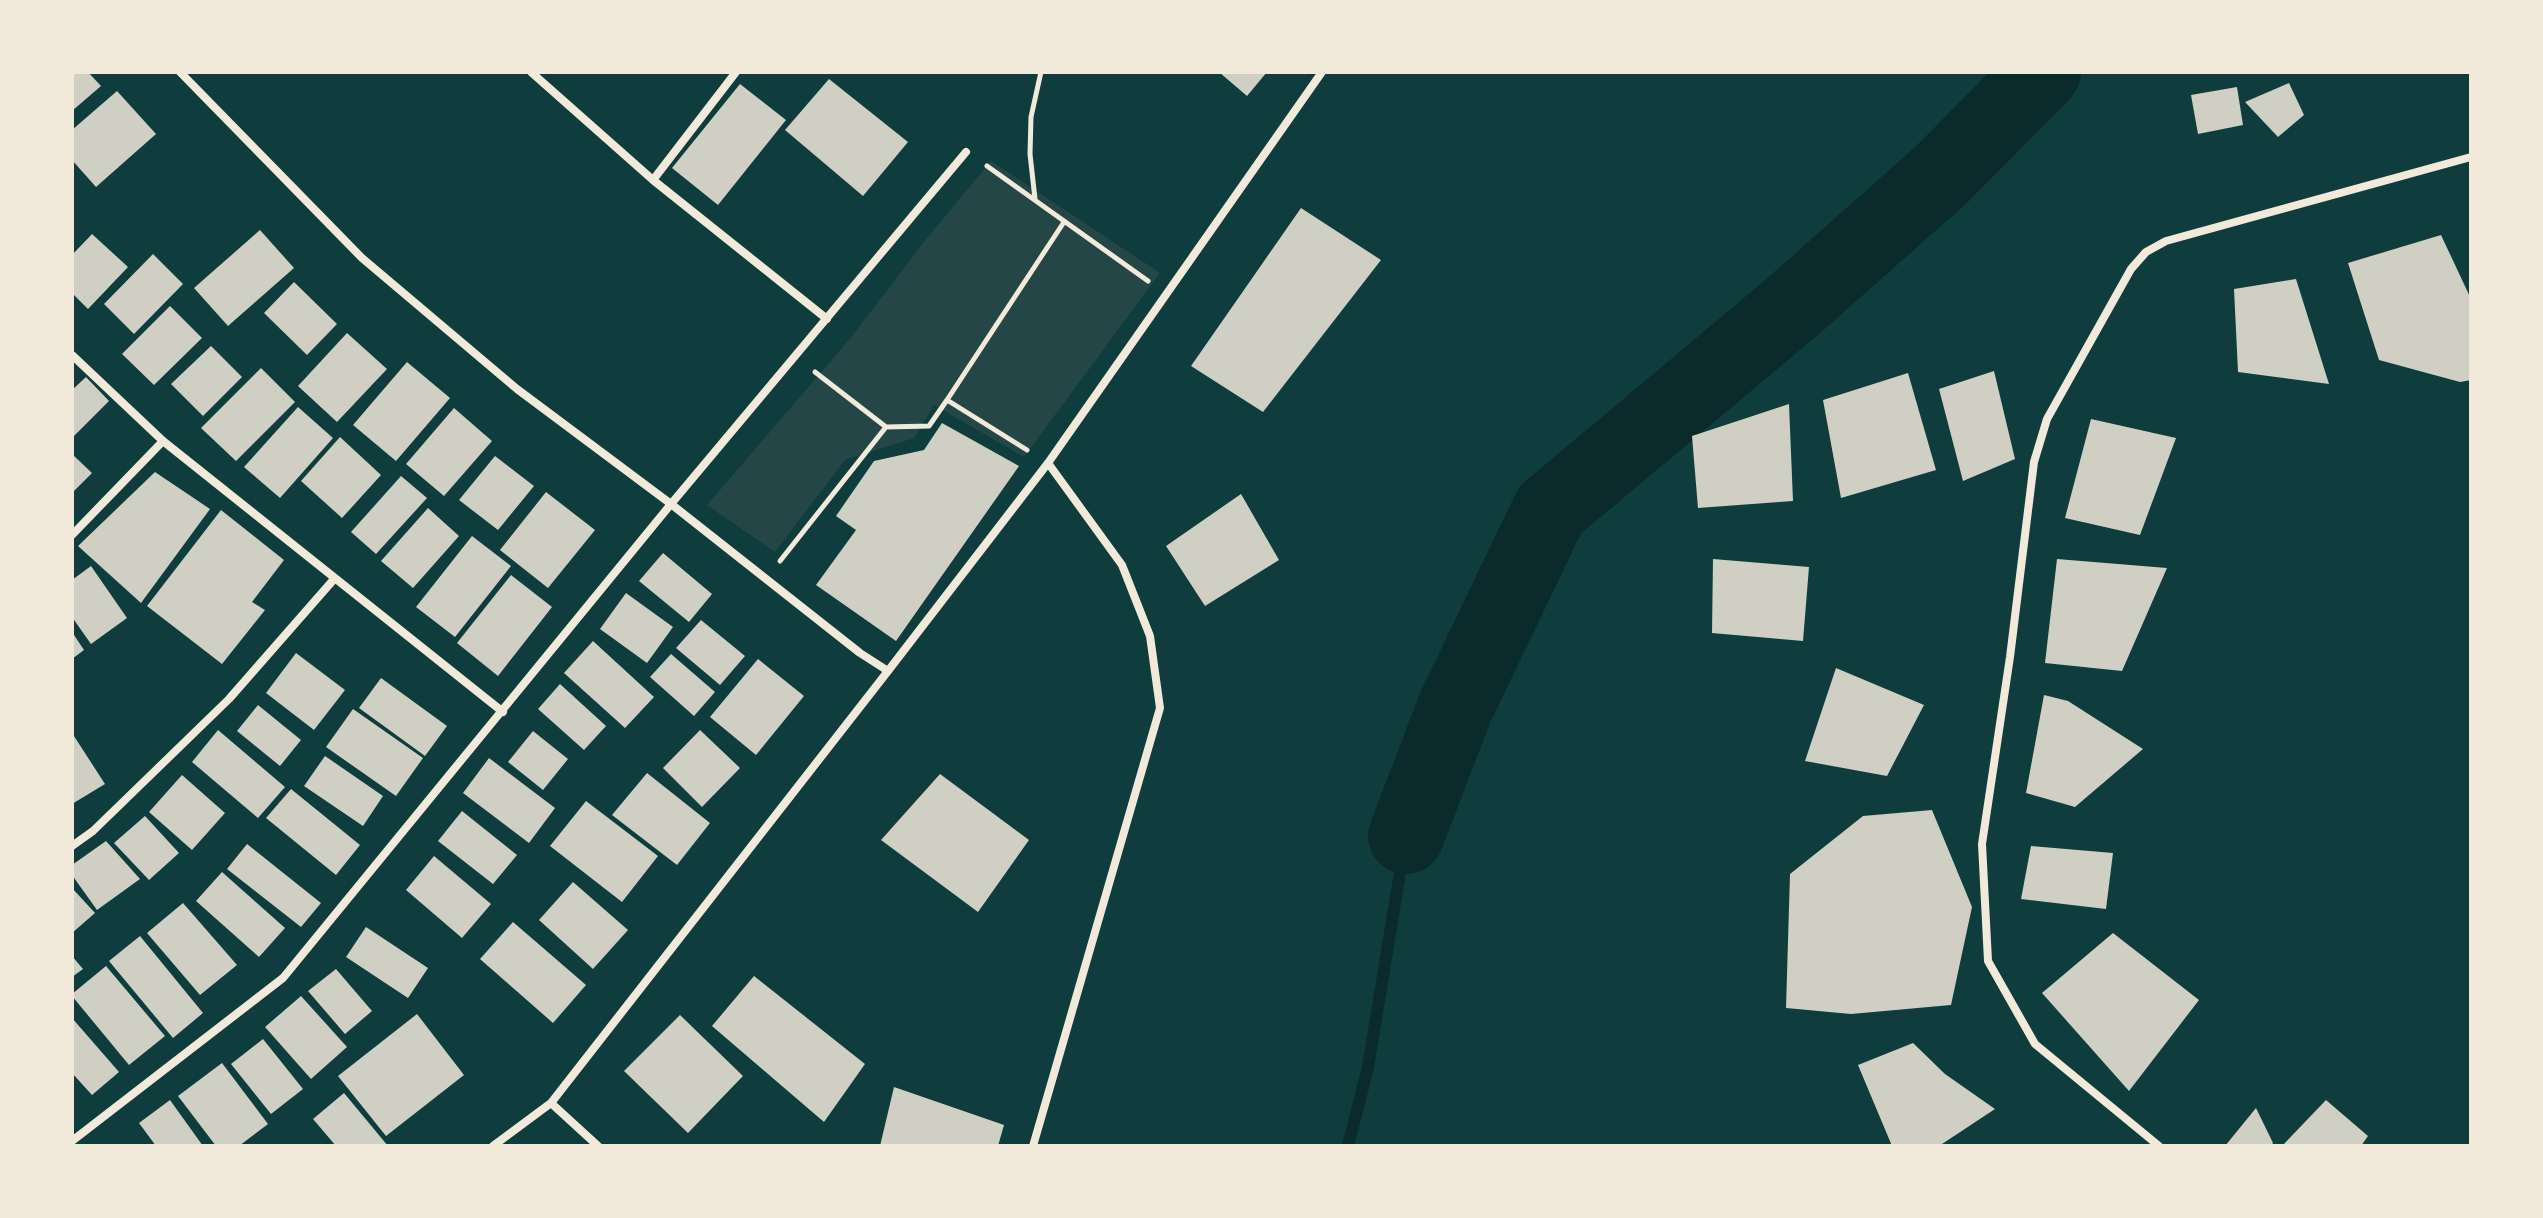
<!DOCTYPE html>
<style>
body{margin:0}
#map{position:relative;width:2543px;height:1218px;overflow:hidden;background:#0f3d3e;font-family:"Playfair Display",serif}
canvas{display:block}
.frame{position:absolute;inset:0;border:74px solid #f1e9da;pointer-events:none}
</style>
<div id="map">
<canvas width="2543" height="1218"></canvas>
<div class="frame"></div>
</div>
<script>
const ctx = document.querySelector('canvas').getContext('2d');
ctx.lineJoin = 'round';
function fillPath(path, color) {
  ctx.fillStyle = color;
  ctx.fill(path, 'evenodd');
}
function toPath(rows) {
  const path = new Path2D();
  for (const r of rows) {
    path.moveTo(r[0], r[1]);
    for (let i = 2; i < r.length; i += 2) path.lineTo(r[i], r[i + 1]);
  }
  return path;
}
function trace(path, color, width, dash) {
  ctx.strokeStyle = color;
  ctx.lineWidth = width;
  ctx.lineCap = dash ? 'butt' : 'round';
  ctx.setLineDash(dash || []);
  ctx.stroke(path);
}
const green = toPath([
 [991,161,1160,273,1024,457,934,405,914,438,845,460,775,552,707,505,849,340,923,243]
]);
const stream = toPath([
 [1348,1146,1368,1067,1406,836]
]);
const river = toPath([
 [1406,836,1455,708,1550,510,1791,308,1941,175,2043,72]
]);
const building = toPath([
 [72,72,88,72,101,86,72,111],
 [1219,72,1267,72,1247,96],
 [829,79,908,142,863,196,785,130],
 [2289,83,2304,115,2278,137,2245,102],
 [740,84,786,120,718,205,672,168],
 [2237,87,2243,125,2198,134,2191,95],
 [117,91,156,134,96,187,72,160,72,130],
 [1301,208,1381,260,1263,412,1191,366],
 [260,230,294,268,228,326,194,288],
 [92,234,128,267,88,309,72,293,72,255],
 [2441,235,2471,299,2471,380,2460,382,2379,360,2348,263],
 [153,254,183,284,134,334,104,304],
 [2296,279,2329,384,2238,372,2234,289],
 [294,282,337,324,307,355,264,313],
 [170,306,202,338,154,385,122,354],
 [347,333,387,369,337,422,298,386],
 [211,346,242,377,203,416,171,384],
 [407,362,450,398,396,461,353,425],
 [261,368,295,402,236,461,201,428],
 [1994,371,2015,459,1963,481,1939,389],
 [1908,373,1936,470,1841,498,1823,400],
 [86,377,109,401,72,438,72,390],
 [1789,404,1793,501,1698,508,1692,436],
 [298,407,333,438,280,498,244,467],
 [454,408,492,441,444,496,406,464],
 [2091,419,2176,438,2140,535,2065,518],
 [942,423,1019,466,896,641,816,585,856,530,836,516,874,461,924,450],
 [340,437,381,475,342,518,301,481],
 [72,454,92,473,72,493],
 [495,456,534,486,498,530,459,500],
 [155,472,210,509,141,603,78,546],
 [401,476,427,498,376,554,351,532],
 [546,492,595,530,548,588,500,550],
 [1241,494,1279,560,1205,606,1166,546],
 [428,508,459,536,413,588,381,561],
 [221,510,284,560,252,602,265,610,222,664,147,606],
 [472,536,511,566,455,637,416,607],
 [663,553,712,594,689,622,639,581],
 [1713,559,1809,567,1803,641,1712,633],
 [2057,559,2167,568,2122,671,2045,663],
 [91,566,127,618,91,644,72,617,72,580],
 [511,575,552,607,498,676,457,643],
 [626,593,673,627,647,663,600,629],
 [701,620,745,656,720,685,676,648],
 [72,632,84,650,72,659],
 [593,641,654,697,625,728,564,673],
 [296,653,345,690,314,730,266,693],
 [671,654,715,692,694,716,650,677],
 [758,659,804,696,756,755,710,717],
 [1836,668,1924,705,1887,776,1805,761],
 [381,678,447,726,425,756,359,708],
 [560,684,606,726,584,750,538,709],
 [2044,695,2068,701,2143,749,2075,807,2026,793],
 [258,705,301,740,280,766,237,731],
 [353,709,423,758,396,796,326,747],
 [218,730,285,787,258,818,192,762],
 [700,730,740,768,702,807,663,768],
 [533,731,568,759,543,790,508,762],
 [72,733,105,784,72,804],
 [325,756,383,796,363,826,304,786],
 [489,758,555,808,529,843,463,793],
 [647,773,710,823,677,865,612,815],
 [940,774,1029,840,978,912,881,840],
 [182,775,225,813,192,850,149,812],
 [291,789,360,845,336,875,266,818],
 [586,801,658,856,622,902,550,846],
 [1932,810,1972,907,1951,1005,1851,1014,1786,1008,1790,874,1863,816],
 [462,811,517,855,493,884,438,841],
 [145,816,179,853,149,880,114,843],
 [106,841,140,879,97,910,72,875,72,865],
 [247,844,321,903,301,927,227,869],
 [2031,846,2113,853,2106,909,2021,899],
 [434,856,491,904,462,938,406,890],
 [222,872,285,928,259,957,196,901],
 [573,882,628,930,593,969,539,920],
 [72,888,95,913,72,933],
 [183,903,237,965,200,995,147,933],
 [513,922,586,985,553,1023,480,959],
 [366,927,428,968,408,998,346,957],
 [2113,933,2199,1000,2129,1091,2042,993],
 [140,936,203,1013,173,1038,109,961],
 [72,956,83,969,72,977],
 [106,966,165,1036,129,1065,72,996,72,994],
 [336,969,372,1011,345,1034,308,991],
 [754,976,865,1064,824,1122,712,1026],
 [301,996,347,1047,311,1079,265,1027],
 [417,1014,464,1075,386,1136,338,1076],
 [680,1015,743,1076,688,1133,624,1071],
 [72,1018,119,1072,92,1095,72,1073],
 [263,1039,303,1089,271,1114,231,1064],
 [1913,1043,1945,1074,1995,1109,1939,1146,1892,1146,1858,1065],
 [222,1063,268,1124,239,1146,216,1146,178,1096],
 [894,1087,1004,1125,998,1146,880,1146],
 [344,1093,388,1146,336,1146,313,1119],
 [170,1100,203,1146,156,1146,139,1123],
 [2326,1100,2368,1136,2361,1146,2282,1146],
 [2256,1108,2273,1143,2271,1146,2225,1146]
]);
const path = toPath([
 [987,166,1148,281],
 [1035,199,1030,154,1031,117,1041,72],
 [815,372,886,427,929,426,947,400,1027,450],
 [947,400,1064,222],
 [780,561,886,427]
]);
const minor = toPath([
 [180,72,362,258,517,389,671,504,860,653,888,671],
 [531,72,653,180,827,319],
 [653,180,736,72],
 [72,355,163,441,503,712],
 [72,535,163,441],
 [72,846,93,831,229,699,335,578],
 [551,1103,598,1146],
 [72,1141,283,978,671,504,966,152],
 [493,1146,551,1103,888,671,1048,463,1322,72],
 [1033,1146,1160,708,1150,636,1122,565,1048,463],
 [2159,1146,2035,1044,1988,961,1982,844,2010,657,2034,462,2047,419,2131,269,2146,252,2166,241,2471,157]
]);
fillPath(green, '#244646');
trace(stream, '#0a2a2b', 12);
trace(river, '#0a2a2b', 76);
fillPath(building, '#cfcfc3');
trace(path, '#f1e9da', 5);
trace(minor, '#f1e9da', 8);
</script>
